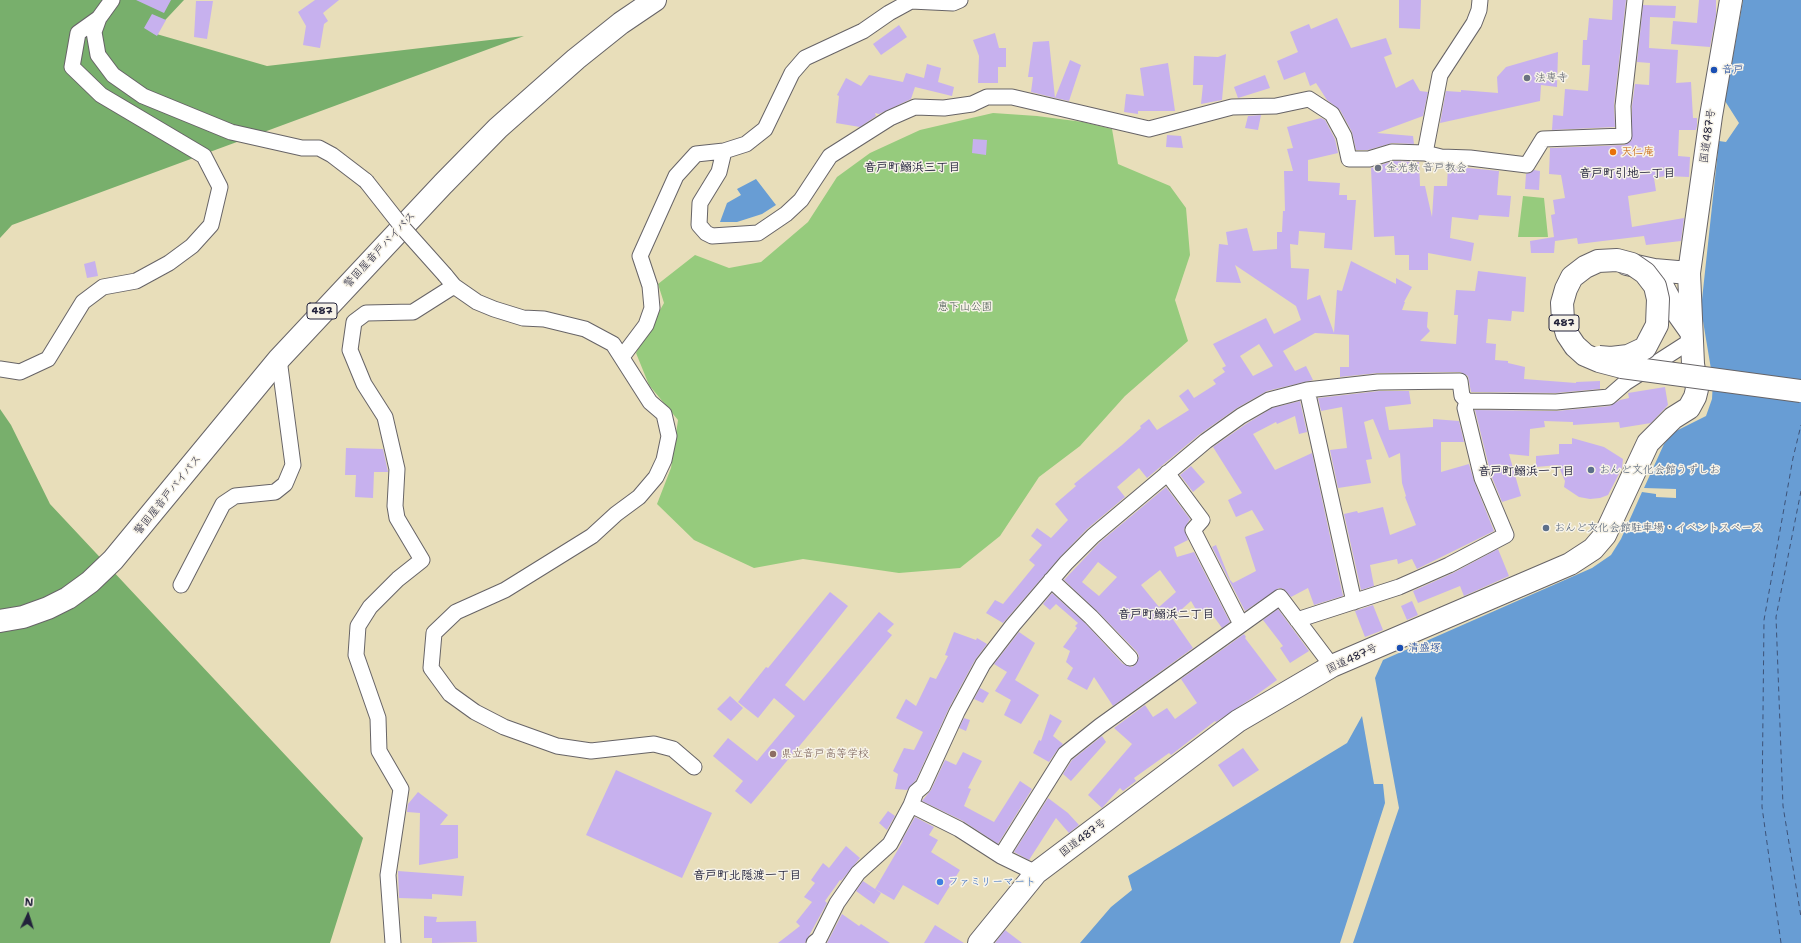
<!DOCTYPE html>
<meta charset="utf-8">
<style>
body{margin:0}
#map{position:relative;width:1801px;height:943px;overflow:hidden;background:#e8deba;font-family:"Shantell Sans",sans-serif}
canvas{display:block}
.north{position:absolute;left:8px;top:895px;width:40px;height:40px;-webkit-text-stroke:3px #f7f3e8;paint-order:stroke;rotate:4deg;font-size:11px;font-weight:700;line-height:16px;text-align:center;color:#22223b}
.north::after{content:'';display:block;margin:auto;width:14px;height:18px;background:#22223b;clip-path:polygon(50% 0,100% 100%,50% 72%,0 100%)}
</style>
<div id="map">
<canvas width="1801" height="943"></canvas>
<div class="north">N</div>
</div>
<script>
const ctx = document.querySelector('canvas').getContext('2d');
ctx.lineJoin = 'round';
function fillPath(path, color) {
  ctx.fillStyle = color;
  ctx.fill(path, 'evenodd');
}
function toPath(rows) {
  const path = new Path2D();
  for (const r of rows) {
    path.moveTo(r[0], r[1]);
    for (let i = 2; i < r.length; i += 2) path.lineTo(r[i], r[i + 1]);
  }
  return path;
}
function trace(path, color, width, dash) {
  ctx.strokeStyle = color;
  ctx.lineWidth = width;
  ctx.lineCap = dash ? 'butt' : 'round';
  ctx.setLineDash(dash || []);
  ctx.stroke(path);
}
function drawText(font, color, halo, rows, align = 'center') {
  ctx.font = font + ' "Shantell Sans","Klee One",sans-serif';
  ctx.lineWidth = 3;
  ctx.setLineDash([]);
  ctx.textBaseline = 'middle';
  ctx.strokeStyle = halo;
  ctx.fillStyle = color;
  for (const [text, x, y, turn = 0] of rows) {
    ctx.save();
    ctx.translate(x, y);
    ctx.rotate((+turn || 0) * Math.PI / 180);
    ctx.textAlign = isNaN(turn) ? turn : align;
    if (halo) ctx.strokeText(text, 0, 0);
    ctx.fillText(text, 0, 0);
    ctx.restore();
  }
}
const green = toPath([
 [993,113,1037,116,1083,122,1112,129,1118,164,1170,186,1186,208,1190,255,1175,300,1188,341,1125,396,1080,446,1039,477,1000,536,960,568,899,573,803,559,754,568,694,540,657,504,671,468,678,420,649,385,636,353,664,303,658,284,695,255,729,268,761,262,808,222,837,177,870,153,920,130],
 [1523,196,1544,198,1548,237,1518,237]
]);
const forest = toPath([
 [0,0,184,0,153,33,267,66,524,36,12,225,0,238],
 [0,409,11,425,50,504,363,838,330,943,0,943]
]);
const water = toPath([
 [1743,0,1801,0,1801,943,1353,943,1399,808,1375,678,1383,660,1592,568,1611,555,1621,539,1642,492,1656,494,1656,497,1676,498,1676,489,1644,488,1664,444,1674,432,1706,416,1712,399,1713,381,1701,309,1719,141,1726,142,1739,123,1725,101],
 [756,179,776,205,762,214,737,222,720,222,727,203,741,195,737,189],
 [1362,716,1374,784,1383,784,1385,803,1340,943,1080,943,1111,907,1132,890,1128,876,1347,743]
]);
const ferry = toPath([
 [1801,491,1776,617,1783,806,1801,917],
 [1781,943,1762,807,1764,620,1793,458,1801,425]
]);
const building = toPath([
 [136,0,171,0,164,13],
 [315,0,339,0,323,13,328,21,324,24,320,48,303,45,306,26,298,12],
 [1399,0,1421,0,1420,29,1399,28],
 [1613,0,1626,0,1614,105,1615,127,1552,130,1553,115,1563,116,1565,89,1588,91,1590,65,1582,65,1583,40,1587,40,1589,18,1612,20],
 [1699,0,1716,0,1716,15,1710,47,1671,44,1673,21,1697,23],
 [196,1,213,1,207,39,194,37],
 [1643,5,1676,6,1675,18,1650,17,1649,48,1678,50,1676,83,1691,82,1693,118,1697,118,1697,126,1696,130,1679,130,1678,156,1690,157,1689,177,1666,176,1654,178,1656,191,1628,196,1632,227,1684,218,1681,241,1646,245,1644,236,1578,244,1577,238,1555,241,1554,253,1531,253,1530,241,1554,237,1551,215,1555,214,1553,200,1565,198,1561,175,1549,174,1550,148,1624,145,1632,140,1632,106,1635,84,1649,85,1650,63,1637,62],
 [152,14,166,20,157,36,144,28],
 [1337,18,1351,48,1386,38,1392,54,1384,57,1396,88,1413,79,1420,91,1428,92,1423,116,1377,133,1413,136,1414,144,1392,143,1368,150,1356,150,1352,132,1340,110,1327,100,1316,83,1310,86,1305,72,1284,80,1277,61,1298,52,1290,32,1309,24,1311,29],
 [899,25,907,37,881,55,873,44],
 [995,33,999,48,1006,48,1006,67,998,67,998,83,978,83,979,56,973,40],
 [1049,41,1055,98,1031,92,1033,77,1028,77,1033,42],
 [1558,52,1557,87,1541,85,1540,101,1440,123,1446,91,1461,92,1461,90,1498,93,1497,77,1506,67],
 [1226,54,1222,100,1201,104,1203,85,1193,85,1194,56,1218,57],
 [1070,60,1081,65,1069,101,1055,98],
 [1168,63,1175,111,1138,111,1138,114,1124,112,1126,94,1144,96,1140,68],
 [927,64,941,68,938,82,954,87,952,96,915,87,911,99,879,114,875,113,876,116,860,127,836,123,839,96,837,95,846,78,861,86,869,75,903,82,906,73,924,78],
 [1265,75,1270,88,1238,98,1234,87],
 [1261,115,1258,130,1245,128,1248,116],
 [1321,118,1325,120,1335,139,1338,153,1308,160,1308,181,1340,183,1339,195,1347,195,1347,200,1356,200,1352,250,1324,248,1325,233,1299,231,1298,245,1290,244,1291,268,1309,269,1307,300,1320,295,1334,333,1337,290,1342,291,1351,261,1396,284,1396,278,1412,287,1404,302,1405,302,1402,310,1428,312,1427,327,1430,331,1420,341,1456,344,1458,315,1454,315,1456,290,1475,291,1478,271,1526,277,1524,312,1512,311,1511,321,1488,319,1486,343,1496,344,1495,360,1508,361,1508,363,1525,367,1524,379,1576,383,1576,382,1600,381,1600,389,1556,393,1471,392,1468,376,1460,372,1378,373,1340,377,1340,367,1349,367,1349,335,1315,333,1283,351,1295,371,1306,366,1313,380,1267,391,1237,408,1200,434,1147,478,1139,468,1117,487,1125,497,1087,529,1060,557,1003,623,986,613,995,600,1003,604,1035,565,1029,560,1042,545,1031,536,1037,528,1051,538,1068,520,1055,504,1076,486,1074,484,1122,445,1141,428,1140,426,1149,419,1157,430,1189,410,1179,396,1188,389,1194,398,1216,384,1213,380,1225,372,1222,368,1226,366,1213,344,1266,318,1274,334,1301,320,1296,306,1235,265,1241,283,1216,282,1219,244,1228,245,1226,232,1247,228,1253,251,1277,249,1277,232,1282,232,1283,211,1285,211,1284,171,1293,171,1287,149,1293,148,1287,127],
 [1259,344,1273,366,1253,376,1240,356],
 [1167,135,1181,136,1183,148,1166,147],
 [973,139,987,140,986,155,972,153],
 [1393,161,1419,162,1420,186,1425,186,1432,217,1434,186,1447,186,1448,166,1499,171,1497,195,1511,196,1509,217,1479,215,1478,220,1452,217,1450,238,1474,243,1471,261,1428,253,1428,270,1409,270,1409,255,1395,255,1394,236,1374,237,1371,168],
 [1534,170,1540,171,1539,190,1525,189,1526,174],
 [95,261,98,276,87,278,84,264],
 [1665,387,1668,405,1651,423,1620,428,1619,422,1573,425,1573,422,1544,421,1545,427,1530,429,1529,456,1509,454,1521,496,1502,502,1491,475,1475,410,1556,411,1610,406,1620,400,1629,398,1628,393],
 [1379,391,1409,391,1411,404,1385,407,1389,430,1433,427,1433,419,1459,421,1464,442,1441,442,1441,472,1469,464,1474,481,1494,531,1417,569,1412,559,1398,564,1397,559,1370,565,1374,586,1361,590,1344,514,1357,511,1358,513,1383,507,1390,535,1416,525,1405,497,1406,496,1402,483,1400,453,1389,458,1373,419,1364,422,1372,459,1366,460,1371,483,1338,488,1330,450,1347,448,1342,407,1321,411,1318,398],
 [1300,401,1307,432,1299,434,1295,416,1277,424,1276,422,1253,434,1275,470,1312,453,1343,596,1314,605,1308,588,1291,597,1284,589,1279,588,1245,611,1212,547,1216,545,1230,580,1233,583,1256,571,1245,537,1264,530,1252,510,1236,517,1228,500,1242,493,1213,447,1246,424,1272,408],
 [1572,438,1604,447,1623,459,1622,468,1608,495,1600,498,1590,499,1579,497,1564,487,1565,481,1558,465,1536,467,1536,456,1559,454,1559,444,1572,444],
 [346,448,383,449,388,472,374,472,373,498,355,497,356,475,345,475],
 [1191,466,1205,482,1193,492,1180,475],
 [1166,487,1190,519,1184,529,1188,540,1174,547,1177,557,1194,552,1230,622,1222,628,1207,607,1198,613,1191,601,1172,618,1193,648,1113,706,1094,677,1087,690,1067,679,1073,668,1066,662,1070,651,1063,647,1077,628,1075,626,1078,623,1056,604,1050,610,1043,604,1052,593,1085,623,1123,664,1132,667,1136,664,1139,656,1137,652,1097,611,1064,580,1099,543],
 [1098,562,1117,577,1099,596,1082,582],
 [1160,570,1176,592,1159,607,1141,585],
 [1498,549,1509,576,1464,596,1460,586,1418,603,1413,591,1453,573],
 [830,592,848,606,785,685,804,701,879,612,894,624,887,631,892,635,751,804,735,791,743,781,713,756,728,738,757,761,795,716,774,698,758,718,738,702,766,667,768,668],
 [1412,601,1418,615,1407,620,1401,606],
 [1373,605,1383,630,1365,637,1355,611],
 [1278,609,1309,651,1290,663,1280,648,1283,646,1263,620],
 [954,632,976,640,977,638,987,644,975,660,949,708,916,780,907,790,895,789,898,774,893,771,904,748,914,750,923,732,896,718,906,699,916,706,930,677,936,679,948,656,945,655],
 [1019,632,1035,643,1015,680,1039,695,1021,724,1004,715,1011,700,995,691,1007,672,994,664],
 [1244,634,1246,637,1245,638,1277,680,1255,696,1216,722,1215,721,1171,755,1169,753,1134,778,1136,781,1123,791,1120,788,1102,808,1088,795,1132,744,1114,728,1145,705,1153,717,1167,708,1175,719,1197,703,1181,679],
 [980,688,989,693,983,703,974,699],
 [730,696,743,708,731,721,717,709],
 [1050,714,1062,721,1053,736,1063,744,1058,749,1049,762,1033,753,1039,740,1041,741],
 [964,718,970,720,966,731,959,728],
 [1102,736,1106,742,1071,781,1063,774,1072,760],
 [1243,748,1259,770,1233,787,1218,765],
 [963,752,982,761,968,788,971,789,964,806,994,822,1020,781,1032,789,998,844,963,821,922,801,931,790,945,760,956,765],
 [616,770,712,813,682,878,586,835],
 [418,792,448,815,440,825,458,825,458,858,419,865,420,813,407,812,408,804],
 [1048,798,1068,813,1079,825,1069,833,1056,818,1029,860,1014,852],
 [888,811,895,816,887,830,879,823],
 [915,817,934,827,929,835,938,840,931,852,960,870,938,905,903,885,894,900,875,889,903,841,902,840],
 [846,846,860,858,841,881,840,880,825,901,827,903,805,943,778,943,800,926,796,922,812,902,804,897,815,883,811,880,823,863,829,868],
 [398,871,464,876,462,896,432,894,432,899,399,898],
 [863,881,881,893,874,904,856,891],
 [842,914,859,926,861,924,890,943,827,943],
 [424,916,437,917,436,922,476,921,477,942,432,943,432,938,424,938],
 [935,925,964,943,924,943],
 [1005,930,1022,943,995,943]
]);
const street = toPath([
 [112,0,99,18,94,32,98,55,113,75,143,96,231,132,302,148,319,148,332,155,366,181],
 [724,151,746,144,765,129,792,73,805,58,863,31,889,13,911,1,953,3,960,0],
 [1425,153,1440,75,1474,23,1479,10,1480,0],
 [445,275,454,286,477,302,494,309,523,318,544,319,585,329,613,344,650,402,664,414,669,436,664,460,656,477,639,497,616,514,592,536,505,590,456,612,434,633,431,668,450,694,475,712,504,727,557,746,591,751,654,744,673,749,694,767],
 [622,357,646,325,652,308,650,286,640,256,676,176,696,154,724,151,719,172,700,203,699,225,706,233,712,236,758,233,786,214,801,200,830,156,890,118,915,107,944,108,972,104,987,97,1012,97,1149,129,1232,107,1276,106,1309,99,1332,114,1344,136,1349,159,1369,159,1392,152,1425,153,1441,157,1470,158,1527,165,1543,139,1624,136,1623,106,1635,0],
 [0,369,20,372,48,359,83,302,103,287,136,281,169,263,192,246,211,225,220,187,204,156,101,95,72,67,78,33,99,18],
 [1307,390,1354,602],
 [1167,473,1202,520,1193,530,1241,624],
 [1051,580,1091,617,1130,658],
 [181,585,223,504,235,496,275,492,285,484,293,465,279,359],
 [1297,620,1399,587,1449,565,1506,535,1482,478,1465,408,1467,401],
 [911,805,959,829,1001,856,1036,873],
 [1001,856,1065,754,1100,726,1280,597,1332,666],
 [393,943,388,875,401,789,379,751,378,718,356,655,358,626,370,607,398,579,422,560,397,518,395,506,397,469,385,417,364,384,350,350,354,322,366,313,413,312,454,286],
 [814,943,819,939,837,903,858,873,890,844,911,805,916,792,923,786,957,712,983,664,1013,625,1066,563,1093,536,1206,441,1241,416,1269,400,1307,390,1378,382,1460,381,1462,396,1467,401,1556,402,1609,397,1625,383,1692,340]
]);
const highway = toPath([
 [1627,264,1654,270,1689,273],
 [1655,272,1674,308,1691,332],
 [0,621,23,617,48,608,68,598,90,582,113,560,279,359,443,184,498,128,576,59,621,23,655,0],
 [979,943,1036,873,1238,721,1332,666,1570,564,1593,549,1605,535,1648,443,1673,418,1689,408,1695,397,1697,389,1693,364,1689,273,1711,116,1731,0]
]);
const streetBridge = toPath([
 [366,181,403,228,445,275]
]);
const highwayBridge = toPath([
 [1599,357,1611,358,1628,356,1645,348,1657,325,1658,299,1655,286,1645,273,1632,264,1617,260,1598,261,1585,267,1572,277,1566,289,1562,303,1563,320,1567,334,1575,346,1585,355,1599,361,1622,367,1801,391]
]);
const markers = [
 [1714,70,4,"#1a4fb4"],
 [1527,78,4,"#6b7280"],
 [1613,152,4,"#e8710a"],
 [1378,168,4,"#6b7280"],
 [1591,470,4,"#5c6f8a"],
 [1546,528,4,"#5c6f8a"],
 [1400,648,4,"#1a4fb4"],
 [773,754,4,"#8d6e63"],
 [940,882,4,"#3f7fe0"]
];
const shields = [
 [322,311,30],
 [1564,323,30]
];
const shieldNames = [
 ["487",322,311],
 ["487",1564,323]
];
const transitNames = [
 ["音戸",1722,70],
 ["清盛塚",1408,648]
];
const worshipNames = [
 ["法専寺",1535,78],
 ["金光教 音戸教会",1386,168]
];
const streetNames = [
 ["国道487号",1708,136,-82],
 ["警固屋音戸バイパス",380,250,-47],
 ["警固屋音戸バイパス",168,495,-51],
 ["国道487号",1352,659,-25],
 ["国道487号",1083,838,-37]
];
const foodNames = [
 ["天仁庵",1621,152]
];
const parkNames = [
 ["恵下山公園",965,307]
];
const serviceNames = [
 ["おんど文化会館うずしお",1599,470],
 ["おんど文化会館駐車場・イベントスペース",1554,528]
];
const educationNames = [
 ["県立音戸高等学校",781,754]
];
const shopNames = [
 ["ファミリーマート",948,882]
];
const neighbourhoodNames = [
 ["音戸町鰯浜三丁目",912,168],
 ["音戸町引地一丁目",1627,174],
 ["音戸町鰯浜一丁目",1526,472],
 ["音戸町鰯浜二丁目",1166,615],
 ["音戸町北隠渡一丁目",747,876]
];
fillPath(green, '#96cb7d');
fillPath(forest, '#78af6c');
fillPath(water, '#689dd4');
trace(ferry, '#3e5378', 1, [5, 4]);
fillPath(building, '#c7b1ee');
trace(street, '#676467', 17);
trace(highway, '#676467', 24);
trace(street, '#fff', 15);
trace(highway, '#fff', 22);
trace(streetBridge, '#676467', 17, []);
trace(highwayBridge, '#676467', 24, []);
trace(streetBridge, '#fff', 15);
trace(highwayBridge, '#fff', 22);
for (const [x, y, r, color] of markers) {
  const dot = new Path2D();
  dot.arc(x, y, r, 0, 2 * Math.PI);
  ctx.fillStyle = color;
  ctx.fill(dot);
  trace(dot, '#f7f3e8', 1.5);
}
for (const [x, y, w] of shields) {
  const box = new Path2D();
  box.roundRect(x - w / 2, y - 8, w, 16, 3);
  ctx.fillStyle = '#f7f3e8';
  ctx.fill(box);
  trace(box, '#22223b', 1);
}
drawText('bold 10px', '#22223b', null, shieldNames);
drawText('11px', '#164399', '#f7f3e8', transitNames, 'left');
drawText('11px', '#5b616d', '#f7f3e8', worshipNames, 'left');
drawText('11px', '#22223b', '#f7f3e8', streetNames);
drawText('11px', '#c56008', '#f7f3e8', foodNames, 'left');
drawText('11px', '#45554f', '#f7f3e8', parkNames);
drawText('11px', '#4e5e75', '#f7f3e8', serviceNames, 'left');
drawText('11px', '#785e54', '#f7f3e8', educationNames, 'left');
drawText('11px', '#366cbe', '#f7f3e8', shopNames, 'left');
drawText('bold 12px', '#22223b', '#f7f3e8', neighbourhoodNames);
</script>
